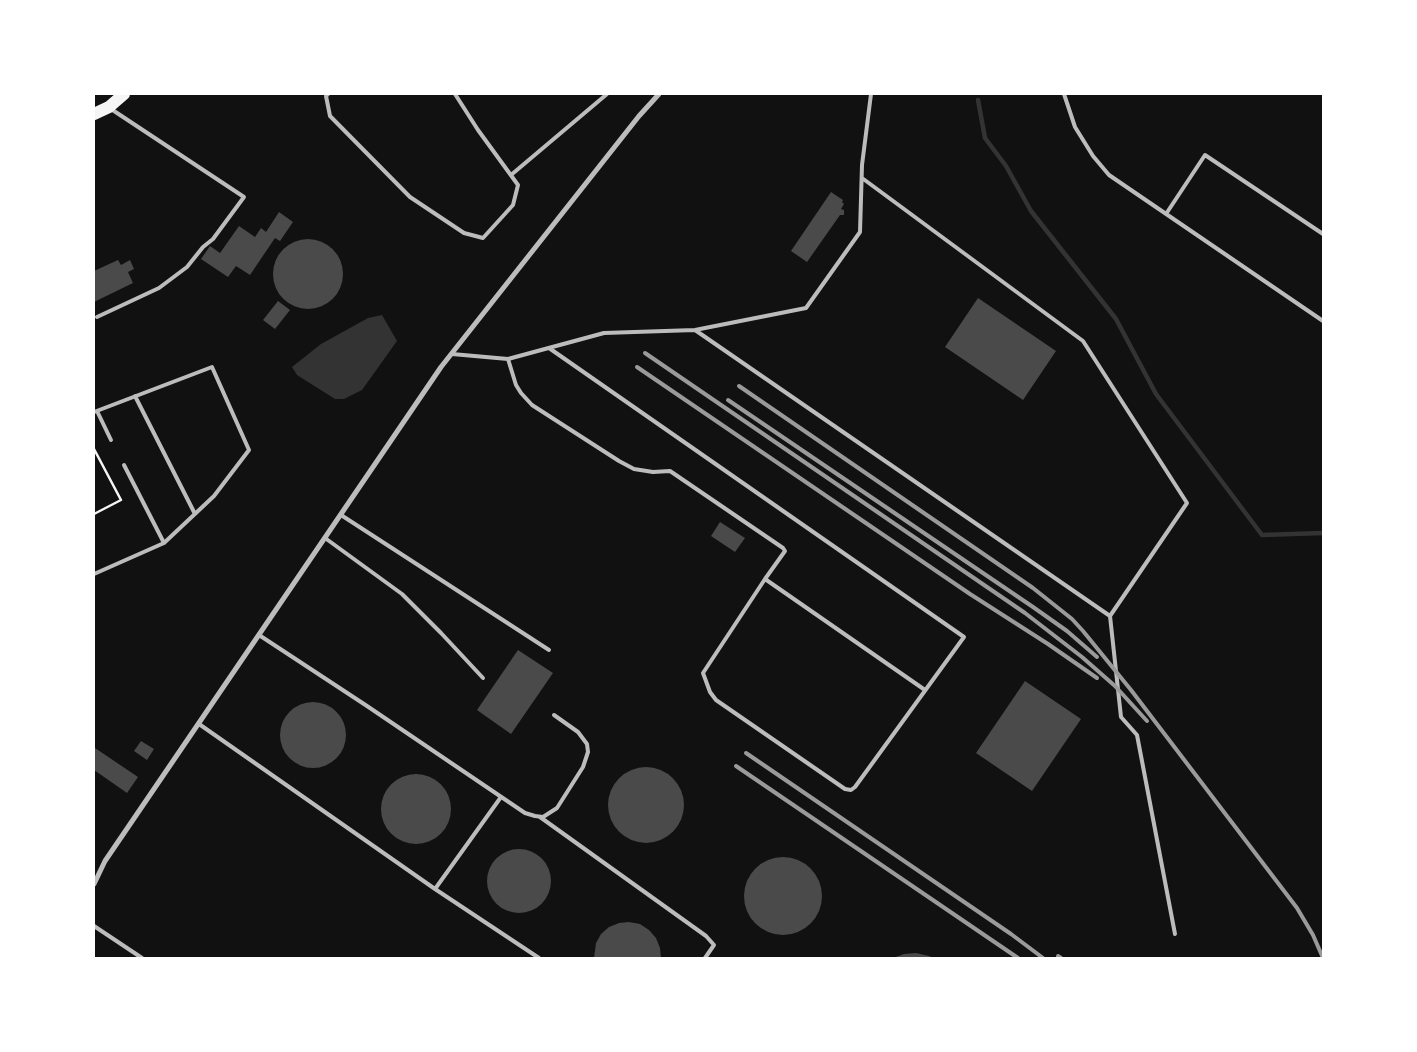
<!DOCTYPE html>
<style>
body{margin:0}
#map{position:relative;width:1417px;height:1052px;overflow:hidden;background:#111;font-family:"Noto Serif",serif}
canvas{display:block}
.frame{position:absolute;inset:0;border:95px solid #fff;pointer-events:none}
</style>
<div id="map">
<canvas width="1417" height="1052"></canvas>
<div class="frame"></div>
</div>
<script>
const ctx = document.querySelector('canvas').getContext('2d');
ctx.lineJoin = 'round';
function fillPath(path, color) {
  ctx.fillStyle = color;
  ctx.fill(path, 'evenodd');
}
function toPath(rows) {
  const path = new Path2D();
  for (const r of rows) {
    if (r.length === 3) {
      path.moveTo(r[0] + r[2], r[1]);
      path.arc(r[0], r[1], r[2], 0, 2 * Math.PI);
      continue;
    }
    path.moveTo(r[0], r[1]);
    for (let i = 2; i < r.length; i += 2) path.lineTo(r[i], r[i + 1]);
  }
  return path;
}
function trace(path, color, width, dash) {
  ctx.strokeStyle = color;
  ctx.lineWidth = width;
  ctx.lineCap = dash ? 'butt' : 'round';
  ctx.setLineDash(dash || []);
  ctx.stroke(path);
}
const water = toPath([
 [382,315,397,341,362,390,344,399,335,399,297,375,292,367,321,344,368,318]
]);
const stream = toPath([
 [978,100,985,138,1006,166,1031,211,1116,319,1156,394,1262,535,1323,533]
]);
const building = toPath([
 [831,192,843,200,842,202,844,204,841,209,844,210,844,215,840,215,807,262,791,251],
 [279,212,293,222,280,241,275,238,250,275,236,266,228,277,201,259,210,246,220,253,239,226,255,237,261,228,266,232],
 [308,274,35],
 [118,260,121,265,130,260,134,269,128,272,133,283,94,302,94,271],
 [978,298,1056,351,1023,400,945,347],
 [278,301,290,310,275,329,263,320],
 [720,522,745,538,735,552,711,536],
 [518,650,553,673,511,734,477,710],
 [1025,681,1081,719,1032,791,976,753],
 [313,735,33],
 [141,741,154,749,147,760,134,751],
 [95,748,138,777,127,793,94,770,94,750],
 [646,805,38],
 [416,809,35],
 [519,881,32],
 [783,896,39],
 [629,922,640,924,649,930,656,938,660,948,661,958,594,958,596,943,601,934,609,927,619,923],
 [916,953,929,956,933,958,893,958,904,954]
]);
const path = toPath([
 [94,449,121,500,94,514]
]);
const service = toPath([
 [328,94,326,96,330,116,410,197,464,233,483,238,513,205,518,185,478,130,455,94],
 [1064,94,1075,127,1093,156,1109,175,1323,321],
 [511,175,607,94],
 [862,178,1083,341,1187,503,1110,616,1121,717,1137,735,1175,934],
 [1166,214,1205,155,1323,234],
 [97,317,159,288,187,267,203,247,213,239,244,197,111,109],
 [695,330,1110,616],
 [549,348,964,637,855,787,851,790,845,789,716,700,710,692,703,673,765,579,925,690],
 [452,354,508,359,604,333,695,330,806,308,860,232,862,165,871,94],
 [508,359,516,385,521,393,532,405,619,461,634,469,653,472,670,471,783,548,785,551,765,579],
 [135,396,195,514],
 [97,411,111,440],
 [94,412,212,367,249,450,214,496,164,543,94,574],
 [124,465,164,543],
 [341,515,549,650],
 [325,538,402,594,441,633,483,678],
 [259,635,367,706,525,813,535,816,543,817,557,808,583,767,588,752,587,744,578,732,554,715],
 [199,724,435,889,501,797],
 [540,817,706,936,714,945,705,958],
 [435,889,539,958],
 [94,926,142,958]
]);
const minor = toPath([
 [94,884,105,861,441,367,639,116,659,94]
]);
const primary = toPath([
 [94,114,109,107,124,94]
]);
const rail = toPath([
 [645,353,1025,613,1082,657,1115,686,1147,721],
 [637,367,970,594,1048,644,1097,678],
 [739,386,1033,588,1072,619,1083,631,1131,690,1297,908,1313,935,1323,958],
 [728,400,1033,607,1067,631,1097,657],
 [746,753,1011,934,1043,958],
 [736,766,1018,958],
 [1058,956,1061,958]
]);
fillPath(water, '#333');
trace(stream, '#333', 4.5);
fillPath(building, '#4a4a4a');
trace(path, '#f5f5f5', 2.5);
trace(service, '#bcbcbc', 4);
trace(minor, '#bcbcbc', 5);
trace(primary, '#f5f5f5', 12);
trace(rail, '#9a9a9a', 4);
</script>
